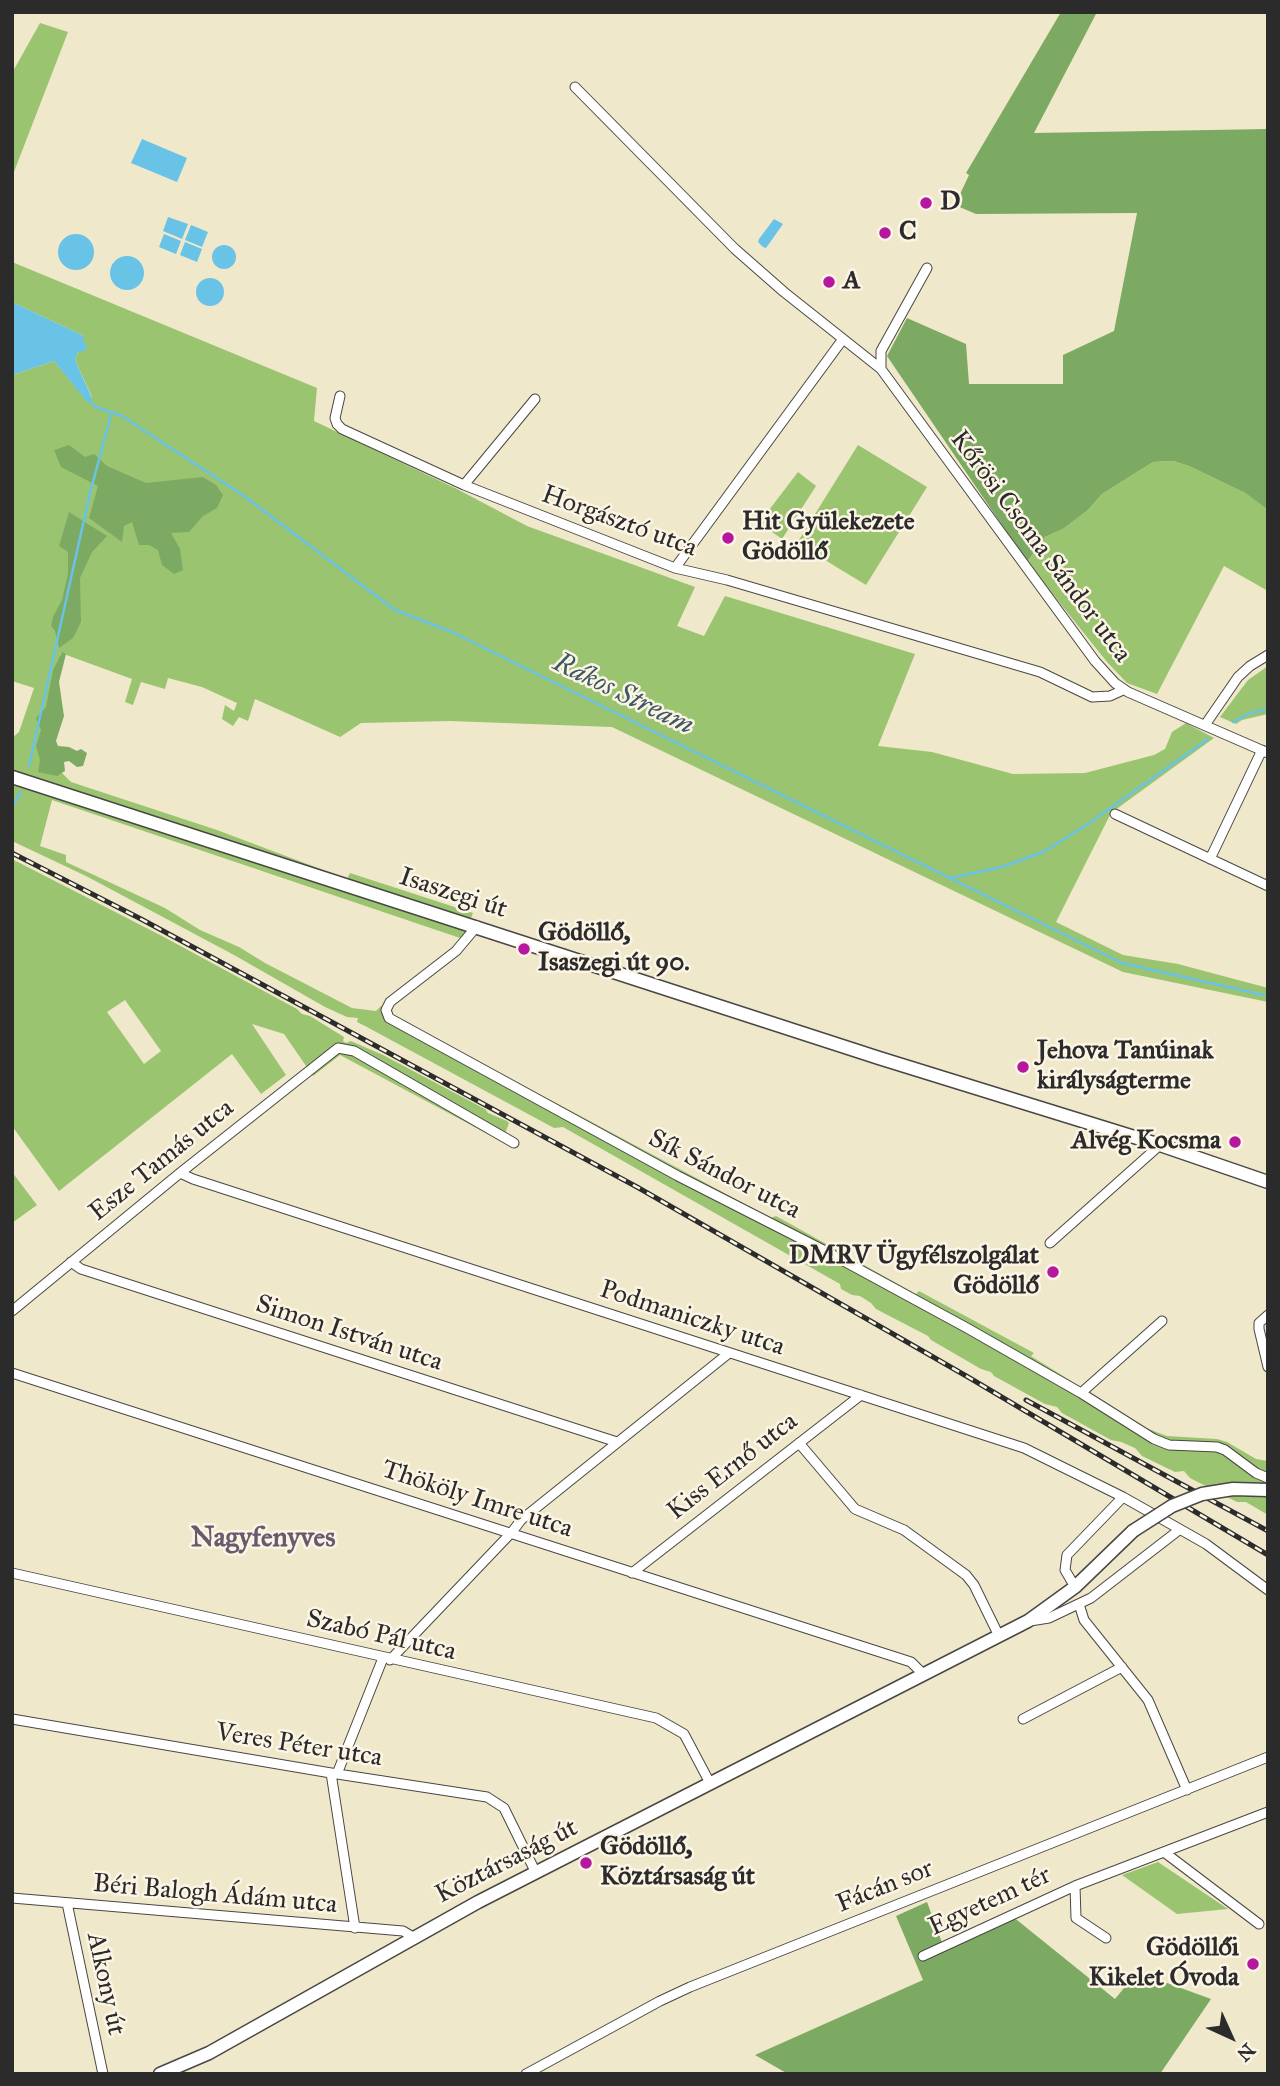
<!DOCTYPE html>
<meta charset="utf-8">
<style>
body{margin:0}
#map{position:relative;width:1280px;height:2086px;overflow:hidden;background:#f0e8cb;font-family:"IM FELL Great Primer",serif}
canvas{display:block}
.frame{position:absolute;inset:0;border:14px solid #2b2b2b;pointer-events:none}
.north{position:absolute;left:1196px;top:2002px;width:70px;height:70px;-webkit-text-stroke:5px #fcf5e5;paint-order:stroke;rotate:135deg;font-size:19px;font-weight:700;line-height:28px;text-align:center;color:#2b2b2b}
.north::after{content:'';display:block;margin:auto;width:24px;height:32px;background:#2b2b2b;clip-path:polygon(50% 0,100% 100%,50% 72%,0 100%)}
</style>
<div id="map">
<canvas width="1280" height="2086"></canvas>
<div class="frame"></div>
<div class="north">N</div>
</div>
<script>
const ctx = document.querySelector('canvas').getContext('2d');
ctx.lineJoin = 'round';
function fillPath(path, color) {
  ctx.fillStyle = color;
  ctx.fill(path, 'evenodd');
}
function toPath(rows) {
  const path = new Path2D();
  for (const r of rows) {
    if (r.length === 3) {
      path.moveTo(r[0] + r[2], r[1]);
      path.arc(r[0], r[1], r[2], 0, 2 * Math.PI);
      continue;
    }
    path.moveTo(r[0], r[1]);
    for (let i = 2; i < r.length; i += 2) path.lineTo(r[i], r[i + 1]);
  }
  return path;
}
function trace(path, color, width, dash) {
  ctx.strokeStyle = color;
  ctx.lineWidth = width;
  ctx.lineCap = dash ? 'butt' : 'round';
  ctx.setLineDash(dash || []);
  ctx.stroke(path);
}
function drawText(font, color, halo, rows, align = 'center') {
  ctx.font = font + ' "IM FELL Great Primer",serif';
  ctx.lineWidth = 5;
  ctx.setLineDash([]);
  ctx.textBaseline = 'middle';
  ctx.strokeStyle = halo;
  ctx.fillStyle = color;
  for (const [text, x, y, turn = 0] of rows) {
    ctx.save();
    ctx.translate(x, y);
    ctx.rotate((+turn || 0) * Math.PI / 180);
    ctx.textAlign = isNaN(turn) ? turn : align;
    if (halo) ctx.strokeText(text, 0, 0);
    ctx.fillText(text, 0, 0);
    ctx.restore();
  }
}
const green = toPath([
 [40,23,68,32,12,177,12,73],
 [12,262,317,388,314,421,455,488,527,526,695,587,677,626,704,636,725,596,915,654,878,746,932,752,1013,774,1085,773,1154,755,1165,749,1172,732,1186,723,1214,738,1111,813,1056,922,1123,955,1178,964,1268,988,1268,1002,1123,972,612,727,450,721,361,723,340,737,255,699,248,721,239,717,233,726,222,719,225,705,234,711,237,703,202,687,168,678,165,689,141,682,133,705,125,702,132,679,61,653,37,748,71,782,217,830,347,879,350,873,473,913,463,939,52,800,40,846,66,855,66,862,165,908,200,930,239,947,265,963,352,1008,376,1011,381,1006,399,1019,771,1218,776,1216,916,1294,919,1291,1034,1353,1031,1356,1146,1428,1167,1436,1217,1439,1227,1442,1256,1459,1268,1461,1268,1515,1246,1502,1237,1502,1190,1478,1184,1471,1175,1472,1142,1456,1135,1448,1121,1442,1111,1440,1062,1413,1057,1407,1045,1404,994,1376,991,1372,981,1369,931,1340,928,1336,876,1309,871,1303,860,1296,852,1295,841,1289,840,1284,563,1127,554,1128,365,1026,357,1022,358,1018,347,1017,325,1007,234,955,86,876,12,841,12,738,19,732,34,688,12,681,12,375,54,361,88,402,92,397,75,360,84,336,12,302],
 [858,445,927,487,866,585,797,543],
 [1173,461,1189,466,1245,493,1268,510,1268,591,1224,566,1157,694,1127,683,1107,662,1027,562,1045,537,1063,529,1088,510,1102,494,1153,462],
 [798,472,816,486,782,539,759,523],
 [1268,666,1268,714,1242,720,1236,724,1220,717,1248,680],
 [12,859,162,936,297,1009,302,1014,310,1016,344,1037,343,1041,346,1043,351,1041,383,1055,485,1109,488,1113,507,1121,509,1123,505,1134,516,1142,512,1147,340,1055,313,1076,284,1034,252,1024,286,1075,261,1094,232,1054,59,1191,12,1126],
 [125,1000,161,1051,144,1064,107,1012],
 [12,1172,37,1205,12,1223],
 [1158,1862,1228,1909,1177,1914,1122,1875]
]);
const forest = toPath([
 [1061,12,1097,12,1034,133,1268,129,1268,510,1245,493,1189,466,1173,461,1153,462,1102,494,1088,510,1063,529,1045,537,1027,562,887,356,907,318,966,344,969,384,1063,384,1063,355,1114,331,1137,213,976,214,955,205,969,175,966,173],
 [69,445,85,457,94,454,107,466,146,483,203,477,216,485,223,495,217,508,203,516,189,532,171,533,180,549,183,570,174,574,162,565,158,550,149,545,139,545,132,522,124,526,122,542,89,518,98,486,61,467,54,450],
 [69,512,107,536,92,552,80,578,81,622,73,638,59,648,55,631,51,626,53,617,62,600,68,574,68,552,59,546],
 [62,652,66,654,59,682,64,716,56,741,58,746,69,747,77,751,81,749,87,753,83,766,77,767,69,761,64,762,65,771,57,776,38,772,40,760,36,746,41,730,36,718,46,707,53,670],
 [927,1902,944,1948,1012,1916,1115,1999,1137,1972,1211,1999,1160,2074,788,2074,755,2055,923,1980,896,1916]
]);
const water = toPath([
 [142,139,187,158,177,182,131,163],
 [168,217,188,224,182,239,163,231],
 [774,219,783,224,766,248,763,247,758,242,759,239],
 [191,225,208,232,202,247,185,240],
 [164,234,181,241,176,254,159,247],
 [76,252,18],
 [185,242,202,249,197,262,180,255],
 [224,257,12],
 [127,273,17],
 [210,292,14],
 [12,302,84,336,83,341,87,346,85,351,78,352,75,360,92,398,88,403,54,361,12,375]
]);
const stream = toPath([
 [88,397,94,406,122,416,244,496,395,610,452,632,1122,963,1268,996],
 [1233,722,1250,713,1268,709],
 [29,766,90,493,111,415],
 [12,807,21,792],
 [950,878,1002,867,1043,852,1085,826,1208,739]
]);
const minor = toPath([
 [575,87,735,249,784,292,881,369,1095,661,1115,683,1128,692,1268,753],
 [881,369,881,351,927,268],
 [340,396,335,418,337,424,342,429,464,485,675,568,727,580,1040,672,1092,697,1110,696,1123,690],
 [464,485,535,399],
 [675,568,843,339],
 [1205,725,1238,677,1250,666,1268,655],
 [1115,814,1268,886],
 [1210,859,1262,750],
 [477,926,456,951,390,1002,386,1010,389,1018,678,1176,829,1253,967,1328,1081,1393,1154,1439,1169,1445,1217,1447,1225,1450,1256,1473,1268,1478],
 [180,1173,193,1179,1024,1448,1123,1497,1206,1544,1268,1590],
 [1050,1243,1160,1145],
 [71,1262,81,1269,617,1442],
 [12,1311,180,1173,338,1048,354,1051,514,1143],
 [1268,1315,1259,1323,1259,1329,1268,1367],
 [12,1373,911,1662,924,1675],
 [1081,1393,1162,1321],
 [799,1443,855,1509,904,1530,966,1575,974,1585,999,1636],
 [12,1573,656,1718,684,1734,710,1783],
 [632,1573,861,1395],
 [1075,1587,1065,1570,1067,1555,1123,1497],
 [1079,1604,1084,1620,1148,1700,1187,1790],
 [1030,1621,1049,1618,1091,1598,1179,1530],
 [390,1660,512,1532,521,1520,729,1353],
 [12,1719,331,1773,487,1797,504,1808,536,1873],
 [1023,1719,1122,1667],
 [331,1773,355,1928],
 [337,1774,383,1658],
 [1164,1852,1259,1924],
 [1075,1886,1076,1918,1106,1938],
 [12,1898,403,1931,413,1937],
 [67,1903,103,2074],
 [923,1956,1075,1886,1268,1812],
 [526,2074,660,2001,690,1987,1268,1757]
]);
const secondary = toPath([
 [12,777,879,1058,1160,1145,1268,1182],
 [160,2074,209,2053,478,1902,1028,1621,1075,1587,1133,1531]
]);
const rail = toPath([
 [12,853,141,919,637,1187,968,1377,1268,1555],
 [1026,1400,1268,1531]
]);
const secondaryBridge = toPath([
 [1133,1531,1172,1506,1202,1494,1233,1489,1268,1490]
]);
const markers = [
 [926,203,7,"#b5179e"],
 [885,233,7,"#b5179e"],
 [829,282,7,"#b5179e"],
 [728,538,7,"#b5179e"],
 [524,949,7,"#b5179e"],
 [1023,1067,7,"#b5179e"],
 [1235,1142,7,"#b5179e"],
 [1053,1272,7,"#b5179e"],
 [586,1863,7,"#b5179e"],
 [1253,1964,7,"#b5179e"]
];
const poiNames = [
 ["D",940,203],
 ["C",899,233],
 ["A",843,282],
 ["Hit Gyülekezete",742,523],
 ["Gödöllő",742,553],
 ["Gödöllő,",538,934],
 ["Isaszegi út 90.",538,964],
 ["Jehova Tanúinak",1037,1052],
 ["királyságterme",1037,1082],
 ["Alvég Kocsma",1221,1142,"right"],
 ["DMRV Ügyfélszolgálat",1039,1257,"right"],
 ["Gödöllő",1039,1287,"right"],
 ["Gödöllő,",600,1848],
 ["Köztársaság út",600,1878],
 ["Gödöllői",1239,1949,"right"],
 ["Kikelet Óvoda",1239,1979,"right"]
];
const streetNames = [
 ["Horgásztó utca",619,522,20],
 ["Kőrösi Csoma Sándor utca",1040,547,53],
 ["Isaszegi út",453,894,18],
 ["Esze Tamás utca",162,1161,-39],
 ["Sík Sándor utca",724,1175,27],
 ["Podmaniczky utca",692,1319,18],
 ["Simon István utca",349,1334,18],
 ["Kiss Ernő utca",733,1467,-38],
 ["Thököly Imre utca",477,1500,18],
 ["Szabó Pál utca",381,1636,13],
 ["Veres Péter utca",299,1746,9],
 ["Köztársaság út",507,1862,-27],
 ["Fácán sor",885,1887,-22],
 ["Béri Balogh Ádám utca",215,1895,5],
 ["Egyetem tér",990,1902,-25],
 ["Alkony út",105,1984,78]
];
const waterNames = [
 ["Rákos Stream",623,695,26]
];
const neighbourhoodNames = [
 ["Nagyfenyves",263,1539]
];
fillPath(green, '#9bc470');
fillPath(forest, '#7caa62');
fillPath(water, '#68c3e6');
trace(stream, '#68c3e6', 2.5);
trace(minor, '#494743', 11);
trace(secondary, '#494743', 15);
trace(minor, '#fff', 9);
trace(secondary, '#fff', 12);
trace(rail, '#2b2b2b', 5);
trace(rail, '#fcf5e5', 2.5, [8]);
trace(secondaryBridge, '#494743', 15, []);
trace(secondaryBridge, '#fff', 12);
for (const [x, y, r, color] of markers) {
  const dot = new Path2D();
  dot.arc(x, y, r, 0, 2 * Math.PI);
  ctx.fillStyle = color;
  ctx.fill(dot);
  trace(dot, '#fcf5e5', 2.5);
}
drawText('bold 26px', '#2b2b2b', '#fcf5e5', poiNames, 'left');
drawText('26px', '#2b2b2b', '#fcf5e5', streetNames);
drawText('italic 28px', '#3d5963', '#fcf5e5', waterNames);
drawText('bold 28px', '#68596d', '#fcf5e5', neighbourhoodNames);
</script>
